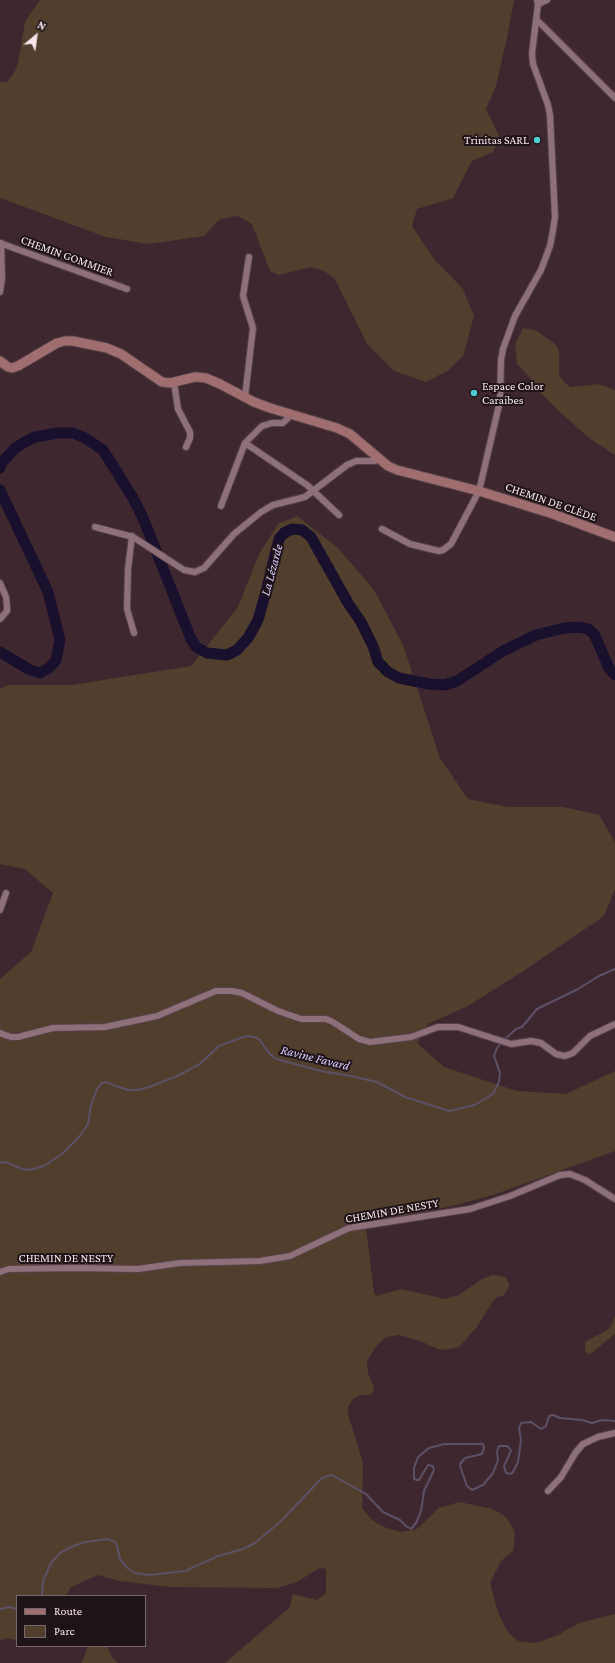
<!DOCTYPE html>
<meta charset="utf-8">
<style>
body{margin:0}
#map{position:relative;width:615px;height:1663px;overflow:hidden;background:#3f272f;font-family:"Crimson Pro",serif}
canvas{display:block}
.legend{position:absolute;left:16px;top:1595px;width:130px;height:52px;box-sizing:border-box;background:#1e1317;border:1px solid #75676c;margin:0;padding:5px 7px;list-style:none;font-size:12px;color:#f7e6eb}
.legend li{display:flex;align-items:center;gap:8px;height:20px}
.legend b{width:20px;border:1px solid #75676c}
.north{position:absolute;left:16px;top:16px;width:40px;height:40px;-webkit-text-stroke:3px #1e1317;paint-order:stroke;rotate:29deg;font-size:11px;font-weight:700;line-height:16px;text-align:center;color:#f7e6eb}
.north::after{content:'';display:block;margin:auto;width:14px;height:18px;background:#f7e6eb;clip-path:polygon(50% 0,100% 100%,50% 72%,0 100%)}
</style>
<div id="map">
<canvas width="615" height="1663"></canvas>
<ul class="legend">
<li><b style="height:5px;background:#a16e6f"></b>Route</li>
<li><b style="height:11px;background:#513e2d"></b>Parc</li>
</ul>
<div class="north">N</div>
</div>
<script>
const ctx = document.querySelector('canvas').getContext('2d');
ctx.lineJoin = 'round';
function fillPath(path, color) {
  ctx.fillStyle = color;
  ctx.fill(path, 'evenodd');
}
function toPath(rows) {
  const path = new Path2D();
  for (const r of rows) {
    path.moveTo(r[0], r[1]);
    for (let i = 2; i < r.length; i += 2) path.lineTo(r[i], r[i + 1]);
  }
  return path;
}
function trace(path, color, width, dash) {
  ctx.strokeStyle = color;
  ctx.lineWidth = width;
  ctx.lineCap = dash ? 'butt' : 'round';
  ctx.setLineDash(dash || []);
  ctx.stroke(path);
}
function drawText(font, color, halo, rows, align = 'center') {
  ctx.font = font + ' "Crimson Pro",serif';
  ctx.lineWidth = 4;
  ctx.setLineDash([]);
  ctx.textBaseline = 'middle';
  ctx.strokeStyle = halo;
  ctx.fillStyle = color;
  for (const [text, x, y, turn = 0] of rows) {
    ctx.save();
    ctx.translate(x, y);
    ctx.rotate((+turn || 0) * Math.PI / 180);
    ctx.textAlign = isNaN(turn) ? turn : align;
    if (halo) ctx.strokeText(text, 0, 0);
    ctx.fillText(text, 0, 0);
    ctx.restore();
  }
}
const green = toPath([
 [40,0,514,0,508,33,496,86,486,109,500,138,493,152,472,161,453,198,417,209,412,226,434,259,463,289,474,316,463,356,449,370,426,382,394,371,367,344,335,279,324,271,311,267,278,275,270,271,252,224,238,216,220,219,204,236,149,244,106,237,0,198,0,82,7,82,15,71,18,64,25,22],
 [523,328,535,330,555,344,559,351,559,375,566,384,571,387,599,384,615,390,615,455,589,438,560,412,542,394,533,381,517,364,515,345],
 [297,516,338,548,374,590,403,645,440,758,468,799,507,807,563,807,599,815,615,842,615,889,604,916,522,972,468,1006,428,1024,417,1043,444,1067,517,1091,566,1094,615,1071,615,1151,493,1195,452,1206,372,1222,366,1228,374,1293,377,1296,401,1289,445,1299,459,1295,482,1279,492,1275,505,1277,510,1285,503,1296,497,1297,492,1302,477,1327,459,1347,444,1350,438,1349,420,1341,399,1335,386,1337,377,1345,367,1361,368,1373,374,1388,373,1392,370,1395,360,1395,353,1399,348,1407,348,1414,363,1463,362,1508,372,1520,384,1527,401,1532,417,1529,439,1508,459,1502,489,1508,502,1514,509,1521,515,1533,513,1551,501,1561,490,1583,498,1612,507,1631,518,1641,536,1643,558,1635,579,1623,615,1614,615,1663,225,1663,289,1608,293,1594,317,1600,326,1593,326,1569,321,1568,316,1570,297,1582,277,1588,170,1587,119,1581,98,1575,71,1587,66,1596,17,1596,17,1640,5,1638,0,1641,0,979,31,952,53,893,25,869,0,864,0,689,9,685,72,685,191,666,238,607,259,554,278,524],
 [615,1308,615,1334,589,1355,585,1351,585,1342,607,1330,611,1326,615,1316],
 [88,1646,107,1646,113,1659,118,1663,80,1663,82,1662]
]);
const stream = toPath([
 [504,1040,516,1029,522,1027,537,1009,578,989,599,976,615,969],
 [0,1163,6,1162,22,1169,30,1170,44,1166,62,1154,79,1137,88,1124,91,1105,97,1089,102,1083,105,1082,128,1090,137,1090,149,1087,175,1077,200,1064,219,1046,246,1036,254,1037,259,1039,269,1053,276,1059,321,1071,351,1076,377,1082,405,1097,449,1111,475,1105,493,1094,499,1082,500,1073,494,1056,497,1048,501,1043],
 [42,1596,43,1581,51,1563,60,1553,71,1547,85,1542,108,1539,115,1542,117,1546,120,1559,125,1566,134,1573,149,1575,185,1571,218,1556,243,1549,255,1543,281,1521,322,1478,331,1475,334,1476,366,1494,383,1512,400,1520,406,1526,411,1529,416,1523,421,1511,424,1491,434,1470,433,1466,428,1465,419,1480,417,1480,414,1479,414,1468,418,1457,429,1448,444,1444,483,1444,484,1448,482,1454,465,1458,460,1464,461,1469,467,1486,472,1490,483,1485,493,1473,498,1460,497,1451,499,1446,507,1446,510,1449,511,1451,504,1466,506,1473,511,1474,513,1472,518,1462,521,1440,519,1428,521,1423,531,1422,541,1429,546,1426,549,1416,553,1415,560,1418,582,1420,592,1423,602,1420,615,1421],
 [0,1609,9,1607,17,1609]
]);
const river = toPath([
 [0,468,2,462,8,456,15,448,25,442,35,437,58,433,73,433,85,438,103,450,133,498,143,518,191,639,196,647,207,653,227,655,237,650,248,638,258,620,267,588,279,539,284,533,292,529,302,530,311,537,348,603,361,622,373,646,378,662,388,672,399,678,429,684,445,685,457,681,503,651,536,635,564,628,580,627,588,629,594,634,609,668,615,675],
 [0,490,48,592,60,640,56,660,49,668,40,673,30,670,0,652]
]);
const street = toPath([
 [538,4,547,0],
 [537,20,615,98],
 [0,243,127,289],
 [0,292,2,278,1,243],
 [174,382,178,409,190,432,190,438,186,447],
 [245,397,253,328,243,296,249,257],
 [245,443,307,485,339,515],
 [221,506,245,443,262,426,272,423,283,423,292,414],
 [95,527,133,537,184,570,195,572,204,568,234,534,261,512,273,505,305,497,347,465,356,461,375,461,380,459],
 [382,529,410,544,439,551,443,550,451,544,479,491,500,401,501,360,503,349,515,316,541,270,550,246,553,230,555,217,550,115,548,105,533,64,532,53,538,4,537,0],
 [132,536,128,569,127,609,134,633],
 [0,583,6,597,7,606,7,611,0,619],
 [0,910,6,893],
 [0,1033,11,1037,18,1037,53,1028,105,1027,157,1016,216,991,232,991,242,993,278,1011,301,1019,326,1019,333,1022,359,1039,370,1042,411,1037,438,1027,458,1027,511,1044,531,1041,541,1043,556,1054,565,1056,573,1053,590,1036,615,1024],
 [0,1272,9,1269,74,1268,138,1269,180,1263,260,1261,290,1256,349,1228,470,1209,510,1196,560,1175,570,1174,585,1180,615,1199],
 [548,1491,561,1477,576,1452,583,1444,598,1437,615,1433]
]);
const secondary = toPath([
 [0,361,8,367,12,368,18,366,57,343,65,341,73,341,107,348,121,354,162,382,170,383,195,377,206,378,220,384,254,402,270,408,337,428,350,434,388,466,397,470,479,491,553,514,615,537]
]);
const markers = [
 [537,140,4,"#51ccd2"],
 [474,393,4,"#51ccd2"]
];
const poiNames = [
 ["Trinitas SARL",529,140],
 ["Espace Color",482,386,"left"],
 ["Caraibes",482,400,"left"]
];
const streetNames = [
 ["CHEMIN GOMMIER",67,256,20],
 ["CHEMIN DE CLÈDE",551,502,19],
 ["CHEMIN DE NESTY",392,1211,-10],
 ["CHEMIN DE NESTY",66,1258]
];
const waterNames = [
 ["La Lézarde",272,570,-75],
 ["Ravine Favard",315,1058,14]
];
fillPath(green, '#513e2d');
trace(stream, '#5c5067', 2);
trace(river, '#19102e', 11);
trace(street, '#57434a', 8);
trace(secondary, '#57434a', 11);
trace(street, '#8d7079', 6);
trace(secondary, '#a16e6f', 9);
for (const [x, y, r, color] of markers) {
  const dot = new Path2D();
  dot.arc(x, y, r, 0, 2 * Math.PI);
  ctx.fillStyle = color;
  ctx.fill(dot);
  trace(dot, '#1e1317', 1.5);
}
drawText('12px', '#f7e6eb', '#1e1317', poiNames, 'right');
drawText('12px', '#f7e6eb', '#1e1317', streetNames);
drawText('italic 13px', '#d7ccff', '#1e1317', waterNames);
</script>
